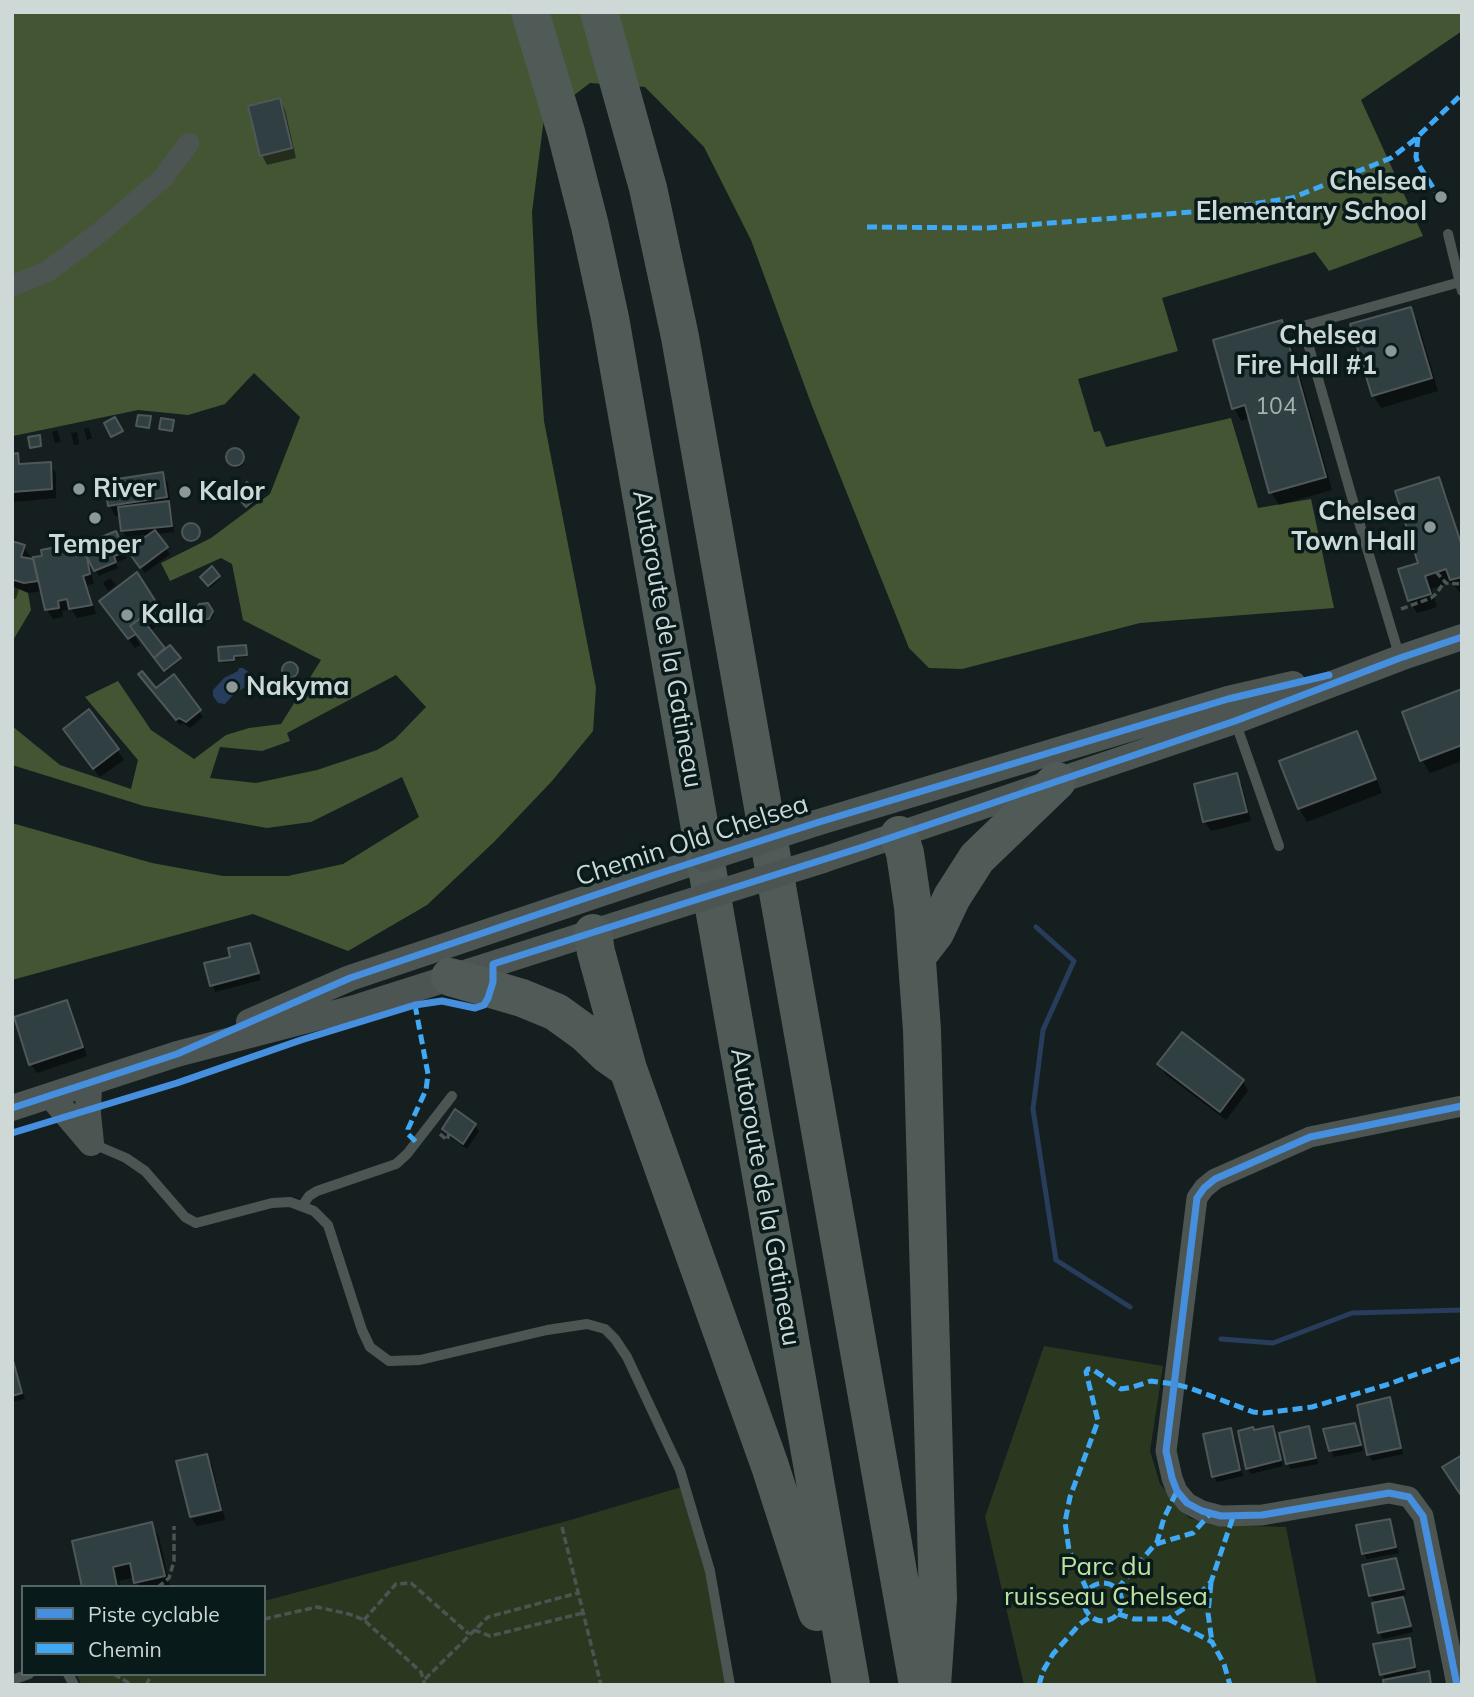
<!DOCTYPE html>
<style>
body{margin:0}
#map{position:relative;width:1474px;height:1697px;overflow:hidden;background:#151f1f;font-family:Mulish,sans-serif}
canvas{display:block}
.frame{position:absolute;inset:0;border:14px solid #cdd8d7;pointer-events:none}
.legend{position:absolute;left:21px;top:1585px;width:245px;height:91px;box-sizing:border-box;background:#081a1a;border:2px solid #576666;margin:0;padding:9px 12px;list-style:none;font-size:21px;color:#cdd8d7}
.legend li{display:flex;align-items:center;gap:14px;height:35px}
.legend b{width:35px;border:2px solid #576666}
</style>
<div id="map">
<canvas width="1474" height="1697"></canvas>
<div class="frame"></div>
<ul class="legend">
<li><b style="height:9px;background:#468fdf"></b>Piste cyclable</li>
<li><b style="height:9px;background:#3fa9f5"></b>Chemin</li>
</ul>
</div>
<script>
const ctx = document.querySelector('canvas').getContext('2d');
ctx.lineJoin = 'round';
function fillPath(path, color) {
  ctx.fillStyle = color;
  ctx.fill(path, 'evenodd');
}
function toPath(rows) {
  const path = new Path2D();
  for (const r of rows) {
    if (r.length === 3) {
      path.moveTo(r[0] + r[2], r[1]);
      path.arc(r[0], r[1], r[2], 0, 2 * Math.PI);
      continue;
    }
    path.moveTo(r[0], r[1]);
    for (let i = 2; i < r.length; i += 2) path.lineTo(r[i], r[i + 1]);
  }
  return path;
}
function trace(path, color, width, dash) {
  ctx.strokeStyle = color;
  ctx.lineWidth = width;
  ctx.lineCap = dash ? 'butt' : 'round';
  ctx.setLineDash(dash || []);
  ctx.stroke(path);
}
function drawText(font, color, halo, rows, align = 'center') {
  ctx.font = font + ' Mulish,sans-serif';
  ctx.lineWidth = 7;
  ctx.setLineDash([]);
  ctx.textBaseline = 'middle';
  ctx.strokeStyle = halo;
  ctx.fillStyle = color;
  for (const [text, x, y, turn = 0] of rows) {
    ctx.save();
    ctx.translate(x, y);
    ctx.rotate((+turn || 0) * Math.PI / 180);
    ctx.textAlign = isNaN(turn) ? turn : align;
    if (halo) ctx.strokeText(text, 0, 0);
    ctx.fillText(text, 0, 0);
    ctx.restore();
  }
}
const green = toPath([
 [1044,1346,1163,1366,1150,1451,1160,1484,1189,1518,1213,1525,1286,1527,1317,1685,1024,1685,985,1517],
 [685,1486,710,1571,730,1685,81,1685,77,1674,264,1674,264,1601,567,1521]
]);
const forest = toPath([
 [12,12,1462,12,1462,31,1361,100,1423,236,1329,271,1315,252,1162,298,1178,351,1078,379,1094,432,1100,431,1106,447,1231,418,1258,508,1311,499,1334,608,1140,623,962,669,929,668,909,648,812,406,751,240,704,147,645,87,590,83,544,118,532,212,537,322,544,421,596,688,593,731,552,781,494,842,427,905,348,951,253,914,12,980,12,823,152,863,223,876,288,876,343,864,419,817,402,777,311,822,267,828,144,806,12,765,12,726,60,765,131,789,138,760,85,697,118,681,151,730,194,759,226,735,249,728,281,724,321,660,243,620,232,564,221,558,170,581,161,563,211,538,270,494,300,417,254,373,225,404,188,415,138,410,13,436],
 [396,675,426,707,395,739,377,750,317,770,256,783,210,778,220,747,262,751,290,741,287,733],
 [12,586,28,593,31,610,12,642]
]);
const water = toPath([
 [239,668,243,668,250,673,252,683,234,694,225,704,218,703,213,696,213,690,224,678,238,671]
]);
const shadow = toPath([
 [280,100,285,110,296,158,267,165,262,155],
 [1410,309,1418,322,1438,391,1381,408,1373,395],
 [1281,322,1289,336,1332,490,1279,505,1271,492,1250,418,1241,421,1234,408],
 [89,428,92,438,87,440,84,429],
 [57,430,61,442,55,443,52,432],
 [77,432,79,444,74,445,71,433],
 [236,459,9],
 [17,455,23,466,50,464,56,474,56,498,13,502,12,456],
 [162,474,168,483,174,532,155,534,170,554,145,573,133,557,152,534,126,537,123,531,121,515,115,516,110,506,106,482],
 [1438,480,1446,493,1462,544,1462,592,1459,593,1453,582,1431,589,1437,607,1417,613,1409,600,1420,564],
 [238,496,258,497,259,499,248,508],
 [192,534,8],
 [12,534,17,543,24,547,30,556,28,560,36,561,66,547,69,552,82,551,88,560,94,584,87,585,96,614,77,618,71,609,62,611,63,617,53,619,47,610,42,591,30,593,19,589,16,599,12,598],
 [119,539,127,558,116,563,118,568,99,576,95,570],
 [137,574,165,620,150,631,165,651,170,647,180,661,166,672,136,634,134,635,140,645,135,648,107,611],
 [219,577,220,579,210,588,203,580],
 [110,578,116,585,108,591,103,583],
 [212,612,214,615,210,621,203,622,198,615],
 [245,647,247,657,234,658,235,662,222,663,221,660],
 [291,672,7],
 [173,677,203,717,190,728,183,723,180,725,144,681,155,691],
 [1462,691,1462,761,1430,773,1422,760],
 [89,711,124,760,100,777,71,739],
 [1356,733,1364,746,1382,793,1307,822,1299,808,1281,762],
 [1236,775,1242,785,1251,821,1211,831,1205,822,1196,785],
 [249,945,261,980,215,992,206,964,232,958],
 [66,1002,72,1011,87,1056,37,1073,31,1064],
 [1160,1064,1243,1081,1248,1091,1226,1120,1165,1074],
 [475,1125,479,1131,467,1149,447,1135,444,1129],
 [12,1359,25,1399,12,1402],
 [1389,1399,1393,1405,1403,1454,1372,1461,1369,1455],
 [1354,1425,1363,1451,1334,1457,1331,1450],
 [1272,1428,1283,1466,1251,1474,1247,1468,1254,1432],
 [1309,1428,1312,1434,1318,1464,1291,1469,1287,1463],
 [1230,1430,1234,1436,1243,1476,1217,1482,1214,1476],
 [206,1456,212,1465,222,1508,191,1517,178,1463],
 [223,1511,225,1520,197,1526,192,1519],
 [1389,1521,1399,1553,1367,1559,1363,1553],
 [151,1524,159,1537,170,1587,139,1587,135,1577,119,1581,121,1587,84,1587],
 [1395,1560,1406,1595,1400,1596,1405,1605,1413,1632,1383,1639,1380,1633,1376,1604,1370,1595],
 [1409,1640,1413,1646,1417,1675,1428,1673,1432,1685,1386,1685,1375,1646]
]);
const stream = toPath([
 [1036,927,1074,961,1043,1030,1033,1109,1056,1260,1130,1307],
 [1221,1339,1273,1343,1352,1313,1462,1310]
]);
const building = toPath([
 [280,98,292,148,260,156,248,106,280,98],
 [1411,307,1432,378,1372,396,1350,324,1411,307],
 [1282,320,1326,477,1269,493,1245,405,1232,409,1213,340,1282,320],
 [138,415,151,416,149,428,136,426,138,415],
 [115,417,123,431,111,437,104,423,115,417],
 [161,418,174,420,172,431,159,429,161,418],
 [40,435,41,446,30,448,28,437,40,435],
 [235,457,9],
 [18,453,19,464,51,462,52,489,12,492,12,454,18,453],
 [163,472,167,497,108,506,104,481,163,472],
 [1439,477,1462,546,1462,577,1450,580,1446,569,1425,576,1431,594,1408,601,1398,569,1418,563,1395,491,1439,477],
 [247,482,259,496,246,507,234,493,247,482],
 [169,501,172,526,121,531,118,507,169,501],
 [191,532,9],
 [155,530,168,547,140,568,127,550,155,530],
 [116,531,125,552,114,556,116,562,94,571,81,545,116,531],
 [12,541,25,545,21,557,33,559,38,581,24,583,14,580,12,584,12,541],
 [67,545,68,550,83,549,87,558,90,574,83,576,92,605,69,609,67,599,58,601,59,608,45,610,33,557,42,556,41,550,67,545],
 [212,566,220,576,208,586,200,577,212,566],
 [137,572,158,605,130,626,136,634,128,639,99,601,137,572],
 [208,603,213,611,209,619,200,620,195,612,199,604,208,603],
 [158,605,163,613,147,625,165,648,154,658,130,626,158,605],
 [170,645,181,658,164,671,154,658,170,645],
 [246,645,247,655,234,656,234,660,219,661,218,647,246,645],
 [290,670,8],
 [142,671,156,688,174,674,201,710,186,722,179,718,176,720,138,674,142,671],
 [1462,689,1462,745,1420,761,1402,712,1462,689],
 [89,709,119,749,93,769,63,729,89,709],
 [1357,731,1376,779,1298,809,1279,761,1357,731],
 [1237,773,1247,812,1203,822,1194,784,1237,773],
 [250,943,259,973,210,986,204,963,230,957,228,948,250,943],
 [67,1000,83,1047,29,1065,14,1017,67,1000],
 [1182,1032,1244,1080,1220,1112,1157,1064,1182,1032],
 [455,1109,476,1124,463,1144,442,1129,455,1109],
 [12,1357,22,1393,12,1396,12,1357],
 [1390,1397,1401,1448,1367,1455,1357,1405,1390,1397],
 [1355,1423,1361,1445,1329,1451,1323,1429,1355,1423],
 [1273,1426,1281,1460,1246,1469,1238,1431,1253,1427,1254,1430,1273,1426],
 [1309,1426,1316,1458,1286,1464,1279,1433,1309,1426],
 [1231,1428,1240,1470,1212,1477,1203,1434,1231,1428],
 [207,1454,221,1510,190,1517,176,1461,207,1454],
 [1462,1455,1462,1493,1460,1494,1442,1467,1462,1455],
 [1390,1519,1396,1547,1362,1554,1356,1525,1390,1519],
 [152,1522,165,1576,134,1583,130,1563,113,1567,117,1587,82,1587,72,1541,152,1522],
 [1396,1558,1404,1589,1369,1596,1362,1565,1396,1558],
 [1403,1597,1411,1626,1378,1633,1372,1603,1403,1597],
 [1410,1638,1415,1667,1380,1675,1373,1644,1410,1638],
 [1429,1671,1431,1685,1384,1685,1383,1680,1429,1671]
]);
const path = toPath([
 [1436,572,1446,583,1462,584],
 [1401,609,1431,598,1437,593,1444,582],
 [440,1134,447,1140,449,1134],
 [562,1527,601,1685],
 [158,1587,169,1578,174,1561,174,1526],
 [264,1619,317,1607,349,1614,364,1620,421,1672,425,1685],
 [364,1620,396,1584,411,1583,469,1634],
 [474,1630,490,1636,583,1613],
 [114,1674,132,1685],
 [425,1679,488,1617,578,1593],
 [146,1685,152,1674]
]);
const service = toPath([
 [1448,234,1462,291],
 [1400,658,1357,515,1303,326,1460,282],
 [1235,721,1279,846],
 [91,1143,126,1158,145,1171,185,1217,196,1223,272,1203,290,1202,314,1211,328,1225,362,1330,370,1347,389,1361,420,1360,547,1330,587,1324,605,1329,615,1339,627,1357,680,1470,710,1571,730,1685],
 [303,1205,309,1196,317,1191,396,1164,407,1154,452,1096],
 [68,1674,74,1685],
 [12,1680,29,1674]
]);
const minor = toPath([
 [12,286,48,271,99,233,163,178,189,143],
 [1457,1685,1423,1516,1409,1497,1389,1493,1262,1515,1221,1516,1202,1511,1187,1503,1177,1491,1172,1478,1166,1451,1197,1198,1204,1188,1215,1179,1310,1137,1462,1106]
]);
const tertiary = toPath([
 [816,823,1228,699,1293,684],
 [823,860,1235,721,1400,658,1462,637],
 [249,1022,350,978,704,859],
 [89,1083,88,1114,91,1143],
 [51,1096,91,1143],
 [12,1108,177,1054,358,1007,663,910]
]);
const motorway = toPath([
 [530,12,566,132,590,226,610,318,851,1685],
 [599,12,648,188,680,337,918,1685],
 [899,835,905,853,913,907,922,1030,938,1599,932,1685],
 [593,933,596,952,628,1069,770,1466,817,1612],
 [918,955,935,933,952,897,977,858,1057,781],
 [450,977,522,998,556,1012,585,1033,608,1055,628,1069]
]);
const tertiaryBridge = toPath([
 [704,859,816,823],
 [663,910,823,860]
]);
const quiet = toPath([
 [1418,137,1416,157,1418,164,1443,203],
 [867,227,987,228,1205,211,1292,198,1391,158,1413,141,1462,94],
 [415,1005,428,1074,426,1090,408,1129,408,1134,417,1143],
 [1156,1544,1193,1533,1210,1514],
 [1103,1602,19],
 [1211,1583,1208,1613,1212,1642],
 [1117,1589,1157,1542,1164,1518,1177,1491],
 [1087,1590,1069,1550,1065,1522,1070,1497,1098,1421,1086,1372,1088,1369,1092,1369,1121,1389,1133,1387,1151,1381,1174,1384,1190,1388,1253,1412,1264,1413,1312,1407,1386,1385,1462,1358],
 [1118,1614,1134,1619,1168,1619,1188,1606,1211,1582,1233,1517],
 [1168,1619,1212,1642,1224,1664,1230,1685],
 [1039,1685,1043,1671,1053,1654,1080,1624,1090,1617]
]);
const cycleway = toPath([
 [12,1108,177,1054,350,978,654,875,816,823,1228,699,1329,675],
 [12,1133,177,1083,301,1040,415,1005,442,1001,475,1008,484,1005,488,998,493,982,493,964,863,847,1235,721,1400,658,1462,637],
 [1457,1685,1423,1516,1409,1497,1389,1493,1262,1515,1221,1516,1202,1511,1187,1503,1177,1491,1172,1478,1166,1451,1197,1198,1204,1188,1215,1179,1310,1137,1462,1106]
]);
const markers = [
 [1441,197,7,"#8d9797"],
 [1391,351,7,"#8d9797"],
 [79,489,7,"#8d9797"],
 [185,492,7,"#8d9797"],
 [95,518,7,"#8d9797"],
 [1430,527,7,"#8d9797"],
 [127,615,7,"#8d9797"],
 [232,687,7,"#8d9797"]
];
const numberNames = [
 ["104",1276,407]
];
const poiNames = [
 ["Chelsea",1427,182,"right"],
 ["Elementary School",1427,212,"right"],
 ["Chelsea",1377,336,"right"],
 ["Fire Hall #1",1377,366,"right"],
 ["River",93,489],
 ["Kalor",199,492],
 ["Chelsea",1416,512,"right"],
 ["Town Hall",1416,542,"right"],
 ["Temper",95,545,"center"],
 ["Kalla",141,615],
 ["Nakyma",246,687]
];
const streetNames = [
 ["Autoroute de la Gatineau",667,639,80],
 ["Chemin Old Chelsea",692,841,-18],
 ["Autoroute de la Gatineau",765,1197,80]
];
const parkNames = [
 ["Parc du",1106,1567],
 ["ruisseau Chelsea",1106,1597]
];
fillPath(green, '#2b3820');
fillPath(forest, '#453');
fillPath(water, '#283d5c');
fillPath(shadow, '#0007');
trace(stream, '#283d5c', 5);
fillPath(building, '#303f42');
trace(building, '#4f5759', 2);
trace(path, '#4c5451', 3.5, [7, 3.5]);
trace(service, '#4d5552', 10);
trace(minor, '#4d5552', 21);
trace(tertiary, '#4d5552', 26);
trace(motorway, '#505b57', 38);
trace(tertiaryBridge, '#4d5552', 26);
trace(quiet, '#3fa9f5', 5, [10, 5]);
trace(cycleway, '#468fdf', 7);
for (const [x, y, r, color] of markers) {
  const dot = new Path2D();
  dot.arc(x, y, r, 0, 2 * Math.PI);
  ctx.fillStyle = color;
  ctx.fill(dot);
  trace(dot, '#081a1a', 2.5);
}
drawText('23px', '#a6b2b2', null, numberNames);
drawText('bold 26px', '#cdd8d7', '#081a1a', poiNames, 'left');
drawText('26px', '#cdd8d7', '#081a1a', streetNames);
drawText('26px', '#bfe19e', '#081a1a', parkNames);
</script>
